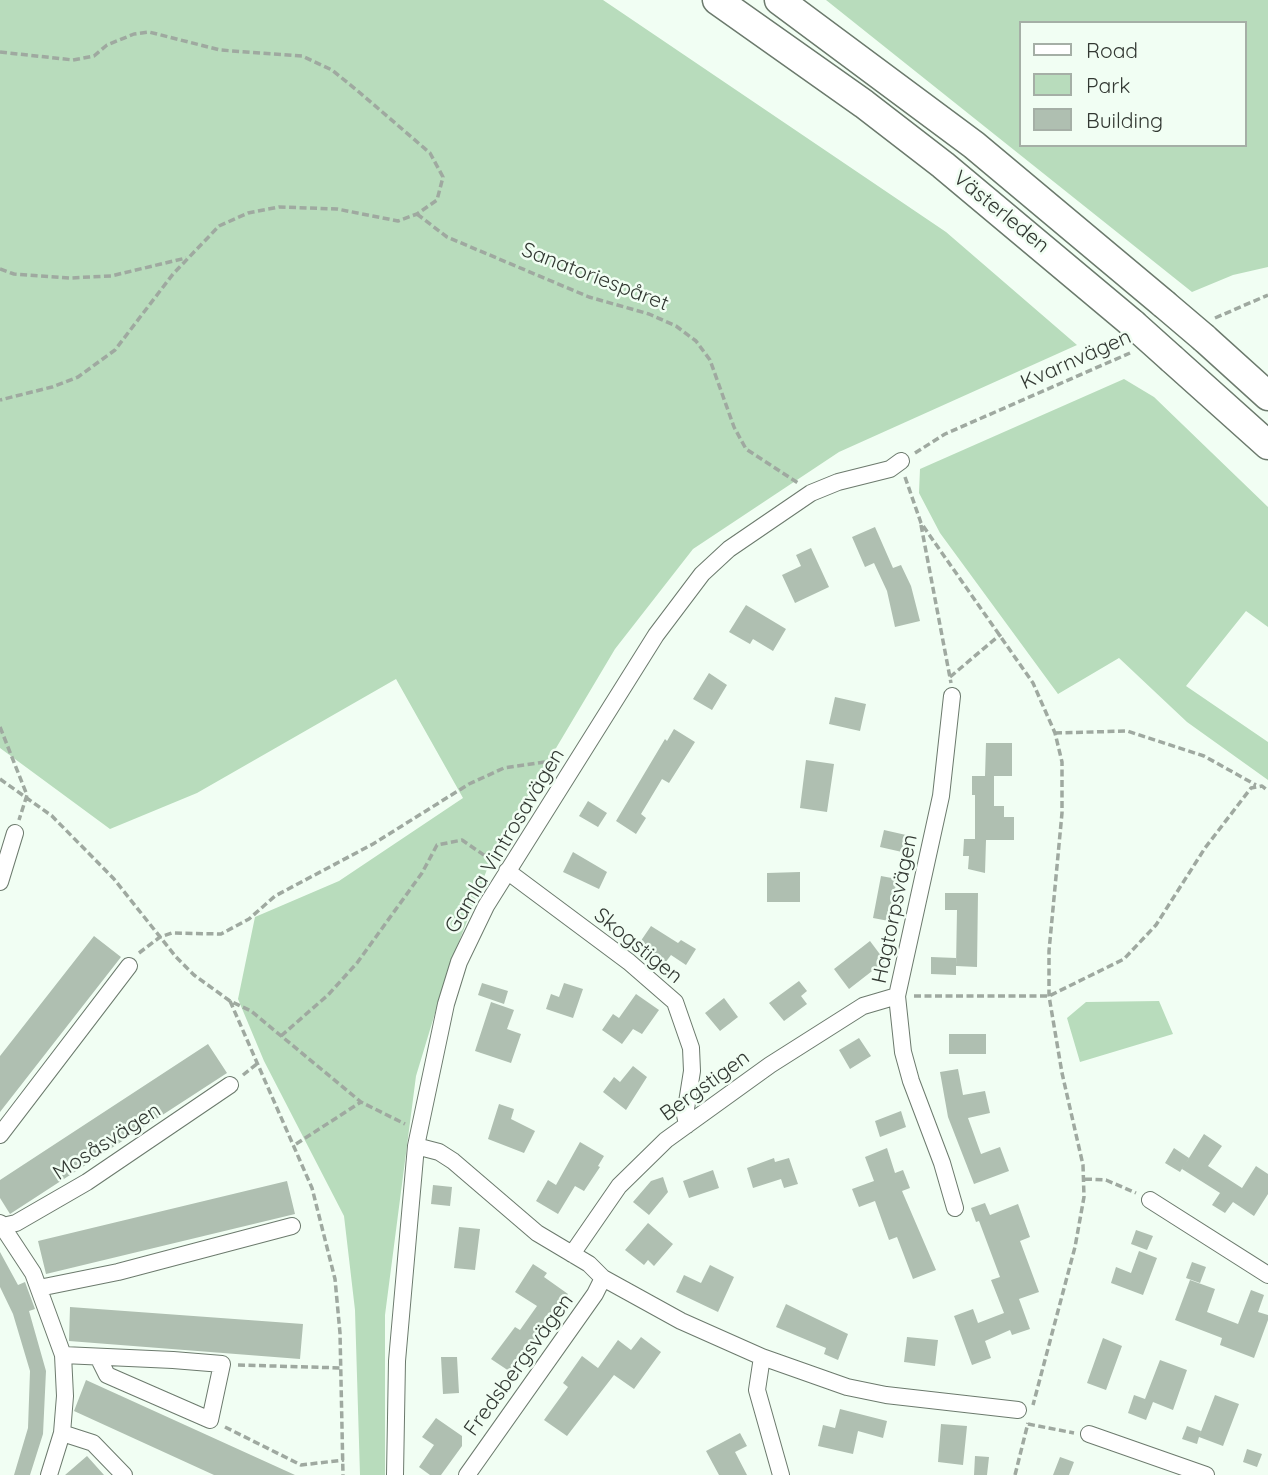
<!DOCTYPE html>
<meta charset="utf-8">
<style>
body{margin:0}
#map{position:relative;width:1268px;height:1475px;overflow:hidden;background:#f1fef3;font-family:Quicksand,sans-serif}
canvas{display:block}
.legend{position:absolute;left:1019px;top:21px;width:228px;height:126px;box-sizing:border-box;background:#f1fef3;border:2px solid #a5afa6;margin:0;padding:9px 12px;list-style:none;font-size:21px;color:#323832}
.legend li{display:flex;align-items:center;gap:14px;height:35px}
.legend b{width:35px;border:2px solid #a5afa6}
</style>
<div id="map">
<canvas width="1268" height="1475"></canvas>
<ul class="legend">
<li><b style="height:9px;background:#fff"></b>Road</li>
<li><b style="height:19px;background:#b8dcbc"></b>Park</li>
<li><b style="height:19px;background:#afbfb1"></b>Building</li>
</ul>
</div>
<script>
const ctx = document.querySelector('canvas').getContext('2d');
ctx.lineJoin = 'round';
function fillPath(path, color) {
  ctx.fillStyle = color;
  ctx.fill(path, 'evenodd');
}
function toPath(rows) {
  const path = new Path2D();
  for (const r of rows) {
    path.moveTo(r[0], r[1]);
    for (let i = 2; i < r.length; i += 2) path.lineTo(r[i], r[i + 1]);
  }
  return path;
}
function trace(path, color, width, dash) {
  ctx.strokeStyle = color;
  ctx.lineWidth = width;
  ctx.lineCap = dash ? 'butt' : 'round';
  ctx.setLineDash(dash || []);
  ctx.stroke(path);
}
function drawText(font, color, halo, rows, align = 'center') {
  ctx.font = font + ' Quicksand,sans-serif';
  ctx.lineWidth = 5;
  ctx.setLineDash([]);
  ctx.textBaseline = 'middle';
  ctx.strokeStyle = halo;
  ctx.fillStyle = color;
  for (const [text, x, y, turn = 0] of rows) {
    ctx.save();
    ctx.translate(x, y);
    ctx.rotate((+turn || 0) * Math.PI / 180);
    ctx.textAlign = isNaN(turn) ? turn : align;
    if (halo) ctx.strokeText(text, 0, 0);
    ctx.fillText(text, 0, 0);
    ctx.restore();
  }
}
const green = toPath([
 [0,0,603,0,946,232,1077,345,839,452,693,549,615,649,493,854,448,970,416,1076,385,1315,385,1475,360,1475,355,1310,344,1216,264,1061,238,999,255,917,339,881,463,798,396,679,197,793,110,829,0,748],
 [826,0,1268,0,1268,267,1233,275,1192,292],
 [1021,23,1245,23,1245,145,1021,145],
 [1124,379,1154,397,1268,507,1268,627,1246,611,1186,686,1268,742,1268,780,1187,722,1119,658,1058,694,940,533,919,493,920,469],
 [1159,1001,1173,1034,1080,1062,1067,1018,1086,1002]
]);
const building = toPath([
 [875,527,893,568,901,565,911,586,920,621,895,627,887,591,874,563,865,567,852,537],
 [811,548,829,587,795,603,782,575,801,566,796,555],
 [746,605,786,629,773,651,753,639,750,644,729,632],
 [709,673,727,685,712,710,693,699],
 [835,697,866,704,860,731,829,724],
 [674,729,695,742,669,783,662,779,641,814,646,818,636,834,616,821,665,739,667,741],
 [986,743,1012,743,1012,776,994,776,994,806,1004,806,1004,817,1014,817,1014,840,986,840,985,873,968,869,969,856,963,856,964,839,975,839,975,795,972,795,972,776,985,776],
 [806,760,834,764,827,812,800,808],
 [588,801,607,813,598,827,579,816],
 [884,830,906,835,902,852,880,847],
 [573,852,607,872,599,889,563,872],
 [800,872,800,902,767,902,767,873],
 [881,876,897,879,889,921,873,918],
 [945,893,978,893,977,967,956,966,957,910,945,910],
 [651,926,678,943,681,940,696,949,686,965,671,955,665,963,638,945],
 [94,936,121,957,0,1112,0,1056],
 [870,941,885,961,849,989,834,969],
 [931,957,956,958,956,975,931,974],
 [799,981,807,991,801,996,807,1004,784,1021,769,1003],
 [482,983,508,991,504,1004,478,995],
 [564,983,583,989,573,1018,546,1009,551,994,559,997],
 [636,994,659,1010,642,1034,633,1029,622,1044,602,1030,613,1014,619,1018],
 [724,998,738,1017,720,1031,705,1013],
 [491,1002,514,1010,507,1029,521,1034,511,1063,475,1051],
 [949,1034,986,1034,986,1054,949,1054],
 [859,1038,871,1056,850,1069,839,1050],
 [208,1044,227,1073,10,1214,0,1198,0,1180],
 [633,1066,647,1077,626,1110,603,1092,614,1077,620,1082],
 [958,1069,963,1095,985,1091,990,1113,968,1118,981,1154,1000,1147,1009,1171,974,1184,948,1117,940,1072],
 [499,1104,514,1109,511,1119,535,1131,524,1153,488,1139],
 [901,1111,906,1127,880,1137,875,1121],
 [1204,1134,1222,1146,1208,1166,1242,1188,1256,1166,1268,1174,1268,1194,1254,1216,1233,1202,1225,1213,1212,1205,1220,1193,1182,1169],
 [580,1142,604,1156,598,1166,600,1167,584,1191,575,1186,558,1214,536,1201,548,1180,556,1185],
 [887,1148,895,1173,903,1170,910,1188,902,1191,936,1270,913,1279,897,1237,889,1240,875,1201,859,1207,852,1189,874,1181,865,1157],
 [1174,1148,1189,1158,1180,1172,1165,1163],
 [774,1158,775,1162,789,1158,798,1184,784,1188,781,1179,753,1188,747,1168],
 [713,1170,719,1188,689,1198,683,1181],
 [663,1177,668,1192,649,1215,633,1202,651,1181],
 [287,1181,295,1214,46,1274,38,1241],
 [433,1185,452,1187,450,1206,431,1204],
 [985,1203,990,1215,1018,1204,1030,1237,1020,1241,1039,1292,1019,1299,1030,1329,1012,1335,1010,1330,985,1341,991,1358,972,1365,954,1316,973,1309,978,1323,1004,1313,991,1280,1000,1277,979,1221,976,1222,971,1208],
 [648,1223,673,1244,654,1266,648,1260,644,1265,625,1250],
 [459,1227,480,1229,475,1270,454,1268],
 [1136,1230,1153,1236,1147,1250,1131,1244],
 [1139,1251,1157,1258,1143,1295,1111,1283,1116,1267,1131,1273],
 [0,1252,18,1285,25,1282,35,1309,29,1311,46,1371,43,1434,30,1475,14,1475,28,1428,30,1371,13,1314,0,1287],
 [1192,1262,1206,1267,1200,1283,1186,1278],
 [533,1264,547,1273,544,1277,568,1294,512,1373,491,1359,515,1327,520,1330,537,1306,515,1292],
 [710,1265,734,1277,718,1312,676,1292,684,1275,701,1283],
 [1190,1280,1215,1289,1207,1312,1238,1324,1251,1290,1264,1295,1258,1312,1268,1315,1268,1320,1254,1358,1220,1345,1222,1338,1175,1320],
 [786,1304,848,1334,838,1360,824,1354,826,1348,776,1327],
 [70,1307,303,1324,300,1359,69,1341],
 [641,1337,661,1352,634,1389,614,1375,567,1436,544,1420,568,1387,563,1383,582,1356,598,1368,618,1340,631,1350],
 [907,1337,938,1340,935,1366,904,1362],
 [1103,1338,1122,1346,1106,1390,1087,1383],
 [441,1357,457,1357,459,1393,443,1394],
 [1160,1360,1187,1370,1173,1410,1153,1402,1146,1420,1128,1413,1134,1395,1145,1399],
 [86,1380,295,1475,214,1475,74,1411],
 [1215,1395,1239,1404,1223,1446,1199,1437,1197,1444,1182,1439,1187,1426,1201,1431,1200,1434],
 [840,1409,887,1421,883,1438,858,1431,853,1454,818,1446,823,1425,835,1428],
 [436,1418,462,1436,462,1446,441,1475,430,1475,419,1467,434,1445,422,1437],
 [941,1424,967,1426,963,1465,938,1462],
 [740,1433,747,1446,735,1452,747,1475,719,1475,706,1451],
 [1247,1449,1262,1454,1257,1467,1243,1462],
 [87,1456,104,1475,65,1475],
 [975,1456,989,1457,987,1475,974,1475],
 [1060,1457,1074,1462,1069,1475,1053,1475]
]);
const path = toPath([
 [0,52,73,60,94,56,107,45,134,34,149,32,220,50,302,56,332,70,359,92,430,153,443,177,437,200,417,214,398,221,337,209,279,207,248,213,219,226,173,274,115,350,78,377,52,387,0,400],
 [417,214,447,237,589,297,649,314,676,326,696,341,710,360,734,427,746,449,798,483],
 [0,269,14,274,70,278,111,276,186,258],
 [1215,318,1268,295],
 [915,453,945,434,1130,353],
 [905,477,921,523,1033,683,1055,733,1062,762,1062,813,1049,951,1049,996,1062,1073,1083,1165,1084,1197,1075,1247,1033,1405],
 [921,525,951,683],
 [950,677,1001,634],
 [0,727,27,795,19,820],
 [1055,733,1127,731,1204,756,1256,785],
 [0,779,52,816,114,879,176,957,194,975,230,1001,251,1011,361,1102,405,1124],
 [139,953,160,937,172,933,221,934,249,919,275,896,373,844,469,784,504,768,558,760],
 [914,996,1049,996,1124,959,1156,925,1205,848,1251,788,1262,786,1268,791],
 [230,1001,312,1188,335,1279,340,1333,343,1475],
 [281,1036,328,995,357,963,422,873,437,845,462,840,494,862],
 [243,1075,258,1063],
 [296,1144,361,1102],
 [1085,1179,1106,1180,1136,1193],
 [238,1365,342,1368],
 [1028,1424,1074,1433],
 [225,1427,301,1465,344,1460],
 [1015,1475,1028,1423]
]);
const street = toPath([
 [952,696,941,796,897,996,903,1052,911,1081,942,1163,955,1208],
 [507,871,629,962,675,1002,691,1048,692,1071,685,1115,687,1125],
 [0,882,15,833],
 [0,1135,129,966],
 [416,1146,439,1152,453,1161,537,1233,589,1264,603,1278,681,1321,762,1357,847,1387,886,1395,1018,1410],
 [1150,1200,1268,1275],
 [0,1223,33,1273,63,1355,65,1396,62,1433,49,1475],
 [3,1226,16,1223,87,1182,230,1085],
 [572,1254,619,1186,666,1140,770,1065,863,1006,897,996],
 [39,1288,118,1272,292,1226],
 [63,1355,173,1360,222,1364,210,1420,107,1375,98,1357],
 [762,1357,757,1390,781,1475],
 [62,1433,93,1443,124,1475],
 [1089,1434,1206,1475],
 [395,1475,397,1361,416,1146,446,1004,459,962,486,906,656,635,702,574,729,549,811,493,838,482,890,469,901,461],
 [467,1475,595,1294,603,1278]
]);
const highway = toPath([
 [717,0,864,104,943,165,1133,324],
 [779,0,974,145,1164,304],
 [1204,338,1268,396],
 [1172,359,1268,445]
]);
const highwayBridge = toPath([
 [1164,304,1204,338],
 [1133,324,1172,359]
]);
const streetNames = [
 ["Västerleden",1001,212,39],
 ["Sanatoriespåret",595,277,21],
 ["Kvarnvägen",1076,360,-24],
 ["Gamla Vintrosavägen",505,841,-59],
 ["Hagtorpsvägen",895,909,-78],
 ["Skogstigen",638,946,39],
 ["Bergstigen",705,1086,-36],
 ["Mosåsvägen",107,1142,-33],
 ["Fredsbergsvägen",519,1365,-54]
];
fillPath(green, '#b8dcbc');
fillPath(building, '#afbfb1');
trace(street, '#6c7a6d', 18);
trace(highway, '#6c7a6d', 31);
trace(path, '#9fa9a0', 3.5, [7, 3.5]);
trace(street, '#fff', 16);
trace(highway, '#fff', 28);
trace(highwayBridge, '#6c7a6d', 31, []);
trace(highwayBridge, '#fff', 28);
drawText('21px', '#323832', '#f1fef3', streetNames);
</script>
